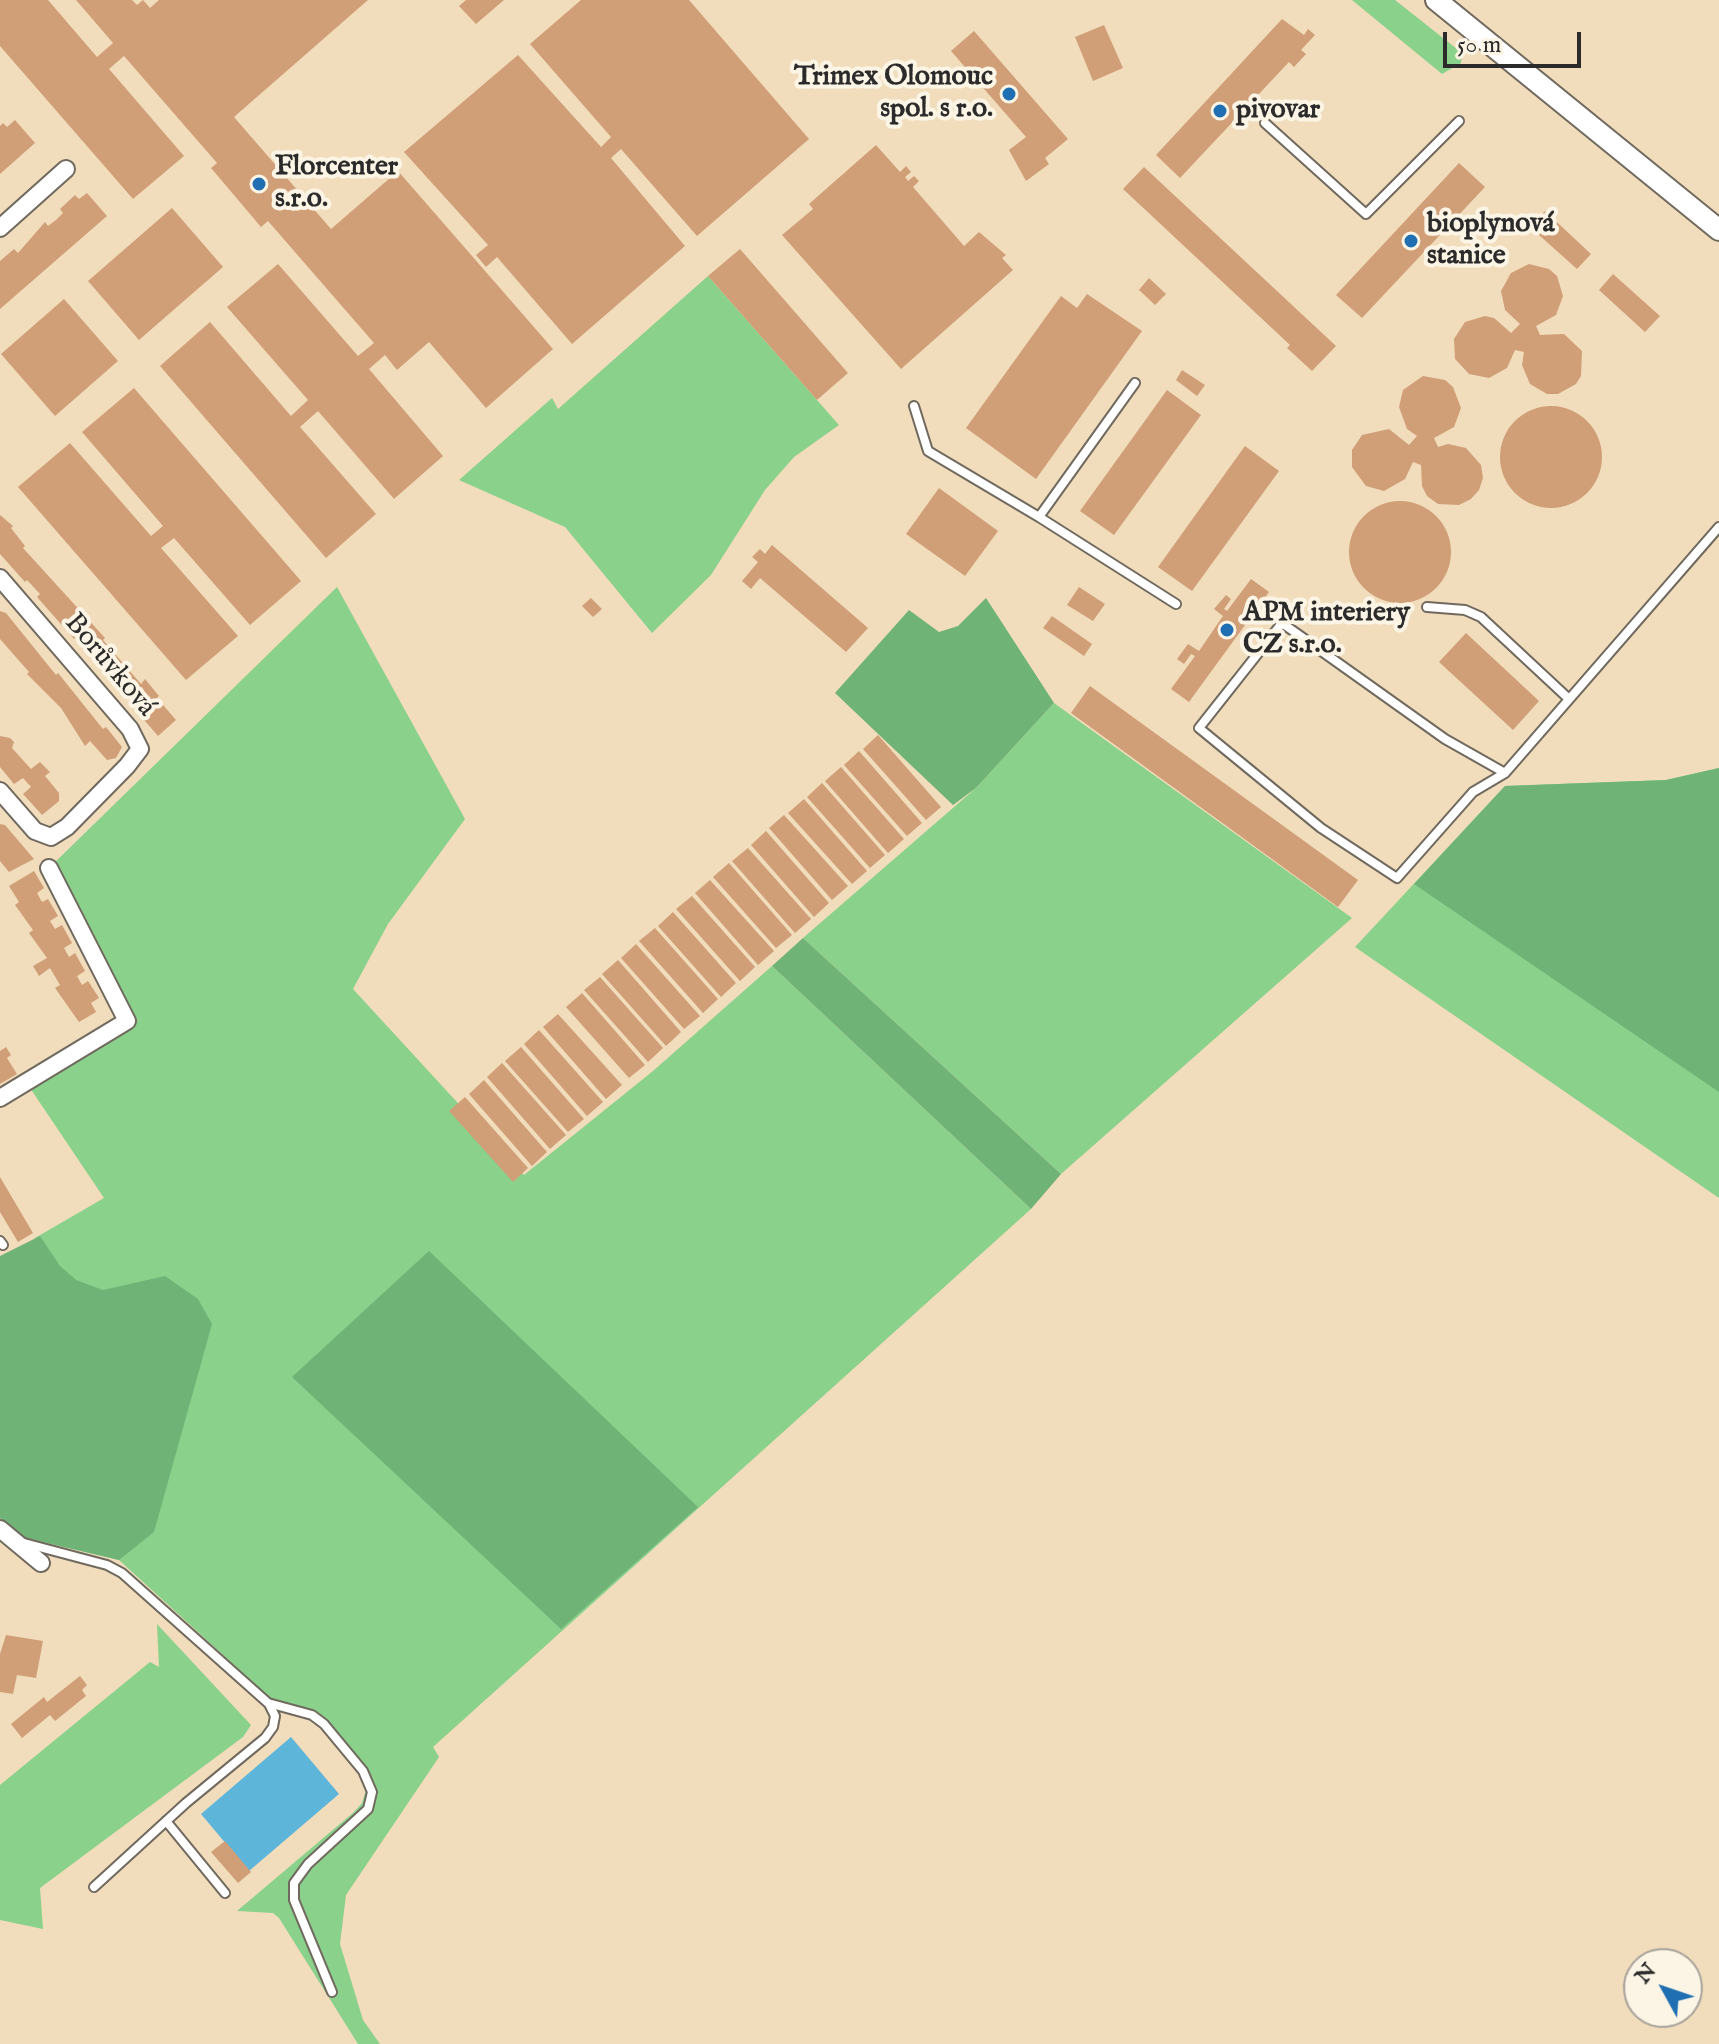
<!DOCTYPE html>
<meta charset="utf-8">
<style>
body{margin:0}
#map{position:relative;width:1719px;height:2044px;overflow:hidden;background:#f1dcbc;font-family:"IM FELL English",serif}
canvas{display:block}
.north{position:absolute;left:1623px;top:1948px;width:80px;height:80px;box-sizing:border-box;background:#fcf5e5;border:2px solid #a8a49b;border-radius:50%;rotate:310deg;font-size:22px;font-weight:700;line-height:32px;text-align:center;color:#2b2b2b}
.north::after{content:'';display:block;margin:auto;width:28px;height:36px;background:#1f6fb2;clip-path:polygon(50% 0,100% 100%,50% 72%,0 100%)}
.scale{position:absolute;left:1443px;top:32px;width:138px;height:36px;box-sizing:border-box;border:4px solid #2b2b2b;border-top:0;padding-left:10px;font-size:24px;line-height:28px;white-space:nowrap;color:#2b2b2b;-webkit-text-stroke:6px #fcf5e5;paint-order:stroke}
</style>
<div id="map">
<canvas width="1719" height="2044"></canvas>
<div class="north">N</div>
<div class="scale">50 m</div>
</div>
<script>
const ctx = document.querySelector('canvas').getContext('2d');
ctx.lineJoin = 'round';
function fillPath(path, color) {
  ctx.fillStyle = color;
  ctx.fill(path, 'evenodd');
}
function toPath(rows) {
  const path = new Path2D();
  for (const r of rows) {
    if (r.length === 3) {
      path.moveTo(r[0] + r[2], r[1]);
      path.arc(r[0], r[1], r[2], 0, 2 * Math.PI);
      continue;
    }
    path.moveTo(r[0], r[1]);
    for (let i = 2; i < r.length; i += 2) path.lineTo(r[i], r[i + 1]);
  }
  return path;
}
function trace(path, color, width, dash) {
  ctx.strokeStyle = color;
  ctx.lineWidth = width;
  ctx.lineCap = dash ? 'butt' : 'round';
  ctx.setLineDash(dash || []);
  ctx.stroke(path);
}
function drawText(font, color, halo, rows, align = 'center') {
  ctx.font = font + ' "IM FELL English",serif';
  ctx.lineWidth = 8;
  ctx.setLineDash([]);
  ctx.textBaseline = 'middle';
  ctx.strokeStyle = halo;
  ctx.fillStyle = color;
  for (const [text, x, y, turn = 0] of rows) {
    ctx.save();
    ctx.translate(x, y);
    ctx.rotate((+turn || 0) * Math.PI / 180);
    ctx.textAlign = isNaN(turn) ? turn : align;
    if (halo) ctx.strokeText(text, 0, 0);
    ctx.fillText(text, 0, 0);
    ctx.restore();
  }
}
const green = toPath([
 [1352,0,1395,0,1457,49,1462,54,1461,63,1442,74],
 [708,276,839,425,794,457,765,490,711,575,652,633,565,527,459,480,552,398,558,409],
 [337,587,465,819,388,924,353,989,524,1175,653,1071,772,966,1031,1209,433,1747,439,1757,346,1895,340,1944,363,2020,380,2044,358,2044,279,1918,273,1913,237,1911,354,1812,362,1803,369,1780,312,1715,283,1709,269,1697,119,1560,22,1537,0,1518,35,1238,104,1198,26,1082,127,1021,49,868],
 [1054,703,1352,918,1061,1174,803,938,976,788],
 [1719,768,1719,1198,1355,947,1505,786,1666,780],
 [157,1624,251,1725,243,1737,40,1888,43,1929,0,1920,0,1785,150,1662,159,1667]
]);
const forest = toPath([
 [986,598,1054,703,976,788,953,805,835,693,909,610,939,632,958,626],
 [1719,768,1719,1092,1414,884,1505,786,1666,780],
 [803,938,1061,1174,1031,1209,772,966],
 [40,1236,60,1266,76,1280,103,1290,165,1276,198,1299,212,1324,154,1532,119,1560,22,1537,0,1518,0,1256],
 [429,1251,698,1507,561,1629,292,1377]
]);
const water = toPath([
 [291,1737,339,1794,249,1871,201,1814]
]);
const building = toPath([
 [0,0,48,0,97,57,113,43,76,0,132,0,137,5,143,0,150,8,159,0,368,0,234,117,331,229,398,171,553,349,486,408,429,342,397,370,385,355,369,369,443,456,394,499,318,411,300,427,376,514,326,558,160,366,210,322,291,416,308,400,227,307,278,264,358,356,374,343,268,221,261,227,211,168,217,163,124,56,109,69,184,156,133,199,0,46],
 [466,0,504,0,476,24,459,6],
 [581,0,689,0,809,139,697,236,621,149,611,158,685,246,572,344,497,257,486,267,476,255,488,245,404,152,518,55,601,147,611,137,530,44],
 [1282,19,1304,35,1308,29,1315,35,1301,50,1306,54,1294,67,1289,62,1180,178,1156,155],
 [1104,25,1123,68,1093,81,1075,37],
 [974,31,1068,139,1045,158,1049,164,1026,181,1009,150,1026,137,951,51],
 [15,120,35,143,0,174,0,126,3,123,7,127],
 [876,145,900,172,906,166,911,172,905,177,908,181,914,176,919,181,913,187,964,246,979,232,1006,255,1002,258,1013,270,901,369,782,235,813,209,809,204],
 [1459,163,1485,187,1362,318,1336,295],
 [1144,167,1336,346,1312,371,1287,348,1290,345,1123,189],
 [87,193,107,216,0,309,0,261,14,249,18,253,45,222,48,226,56,220,63,213,60,209,75,195,79,199],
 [172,208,223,267,139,340,88,281],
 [1545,211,1591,254,1577,269,1530,227],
 [740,249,848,373,817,400,708,276],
 [1529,264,1549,269,1557,276,1563,296,1556,315,1536,326,1540,335,1564,334,1582,351,1581,376,1576,384,1558,394,1547,394,1530,384,1522,365,1524,352,1515,350,1507,368,1489,378,1469,374,1455,359,1454,339,1465,322,1485,316,1494,318,1511,333,1520,324,1505,310,1501,291,1511,273],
 [1613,274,1660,316,1645,332,1599,290],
 [1149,278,1166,294,1155,305,1139,290],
 [1087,294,1142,331,1036,479,966,428,1061,296,1077,308],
 [64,299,118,361,55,416,1,354],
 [1182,370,1205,385,1197,396,1176,380],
 [1423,376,1445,380,1453,387,1461,408,1454,427,1434,438,1438,447,1448,444,1466,448,1481,465,1483,478,1479,490,1471,499,1459,505,1438,504,1427,496,1422,486,1421,465,1413,462,1405,479,1384,491,1366,486,1352,467,1352,450,1362,435,1389,429,1409,445,1417,436,1407,429,1399,407,1403,390],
 [134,388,301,581,250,625,174,538,161,548,238,636,186,680,18,487,70,443,151,536,163,526,82,432],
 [1167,390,1201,415,1114,535,1080,511],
 [1551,457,51],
 [1245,446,1279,471,1192,591,1158,567],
 [939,488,998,531,965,576,906,534],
 [1400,552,51],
 [0,515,13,526,11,528,25,546,23,548,105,638,103,640,141,684,145,679,159,696,157,698,176,720,158,736,138,713,140,711,128,696,126,698,76,636,74,639,37,597,40,594,27,580,25,582,0,554],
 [772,545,868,628,846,652,760,578,751,589,742,581,758,562,752,557,760,549,765,554],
 [1251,579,1269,592,1189,702,1171,689,1195,656,1191,654,1184,664,1177,659,1188,644,1199,651,1223,616,1214,609,1226,595,1231,599,1224,609,1227,611],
 [1079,587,1105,604,1093,621,1067,605],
 [591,598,602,609,593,617,582,606],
 [0,611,6,613,56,675,58,673,103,729,106,727,122,747,116,758,107,760,90,741,85,746,61,708,27,674,29,672,0,639],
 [1052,616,1092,644,1084,656,1043,628],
 [1466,633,1539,701,1513,730,1439,662],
 [1090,686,1358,880,1338,907,1071,713],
 [878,735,941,807,926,820,863,749],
 [0,736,10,738,14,742,12,748,31,769,40,762,50,772,45,776,59,793,59,801,42,815,23,794,31,787,23,778,14,784,0,767],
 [859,751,922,823,907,836,844,765],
 [841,767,904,839,888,853,825,781],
 [822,783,885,855,870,868,807,797],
 [804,799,867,871,852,884,788,813],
 [784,815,848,886,832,900,769,828],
 [0,824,5,825,34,859,9,872,0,861],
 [766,831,829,903,814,917,751,845],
 [748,848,811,919,795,933,732,861],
 [729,863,792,935,776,948,713,877],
 [34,871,44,888,37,893,42,902,48,899,58,916,50,921,55,929,62,925,72,943,64,948,69,957,75,953,85,971,77,976,82,985,88,981,99,998,91,1003,96,1012,79,1022,55,988,60,985,50,968,39,976,33,966,47,958,29,933,33,930,15,905,19,902,9,886],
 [710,880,774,951,758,965,695,893],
 [692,896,755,967,740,981,676,909],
 [673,912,736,983,721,997,658,926],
 [655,928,718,999,703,1013,639,941],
 [636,944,700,1016,684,1029,621,958],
 [618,960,681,1032,666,1046,602,974],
 [600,977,663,1048,648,1062,584,990],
 [582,993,645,1065,629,1078,566,1007],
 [558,1014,622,1085,606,1099,543,1027],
 [539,1030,603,1102,587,1116,524,1044],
 [6,1047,11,1055,7,1058,17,1074,0,1084,0,1051],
 [521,1047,584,1119,568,1132,505,1061],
 [502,1063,566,1135,550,1149,487,1077],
 [484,1080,547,1152,532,1166,469,1094],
 [465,1097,528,1168,513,1182,449,1111],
 [0,1177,33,1233,18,1242,0,1212],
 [6,1635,43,1641,36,1678,17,1675,13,1694,0,1692,0,1654],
 [80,1676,87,1685,82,1690,86,1696,55,1721,50,1715,22,1738,11,1724,44,1697,47,1702],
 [225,1841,251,1872,238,1883,211,1852]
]);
const service = toPath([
 [1265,123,1366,214,1459,121],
 [914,406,928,451,1039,517,1135,383],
 [1039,517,1176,604],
 [1427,607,1465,610,1481,617,1569,699],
 [1505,773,1445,739,1282,623,1199,728,1321,828,1397,878,1473,792,1505,773,1719,527],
 [0,1241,3,1245],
 [24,1543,107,1565,122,1573,268,1703,312,1715,324,1724,363,1771,372,1792,368,1809,308,1864,294,1883,294,1900,332,1992],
 [166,1821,225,1893],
 [94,1887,186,1803,265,1738,273,1727,275,1716,269,1704]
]);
const minor = toPath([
 [0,228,66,169],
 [0,578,130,729,140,749,127,766,67,827,51,837,35,831,0,791],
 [0,1098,127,1021,49,868],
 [0,1529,41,1563]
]);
const tertiary = toPath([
 [1436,0,1719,230]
]);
const markers = [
 [1009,94,8,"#1f6fb2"],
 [1220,111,8,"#1f6fb2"],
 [259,184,8,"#1f6fb2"],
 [1411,241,8,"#1f6fb2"],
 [1227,630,8,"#1f6fb2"]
];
const poiNames = [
 ["Trimex Olomouc",993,78,"right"],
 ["spol. s r.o.",993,110,"right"],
 ["pivovar",1236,111],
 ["Florcenter",275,168],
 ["s.r.o.",275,200],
 ["bioplynová",1427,225],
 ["stanice",1427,257],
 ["APM interiery",1243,614],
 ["CZ s.r.o.",1243,646]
];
const streetNames = [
 ["Borůvková",109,666,50]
];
fillPath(green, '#8ad18b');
fillPath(forest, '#6fb377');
fillPath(water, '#5db5da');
fillPath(building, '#d09f77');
trace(service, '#70695e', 12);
trace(minor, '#70695e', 20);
trace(tertiary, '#70695e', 24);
trace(service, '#fff', 8);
trace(minor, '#fff', 16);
trace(tertiary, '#fff', 20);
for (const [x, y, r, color] of markers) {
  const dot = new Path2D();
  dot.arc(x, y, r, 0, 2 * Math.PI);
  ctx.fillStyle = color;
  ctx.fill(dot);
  trace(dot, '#fcf5e5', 3);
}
drawText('bold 28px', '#2b2b2b', '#fcf5e5', poiNames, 'left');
drawText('28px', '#2b2b2b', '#fcf5e5', streetNames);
</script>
